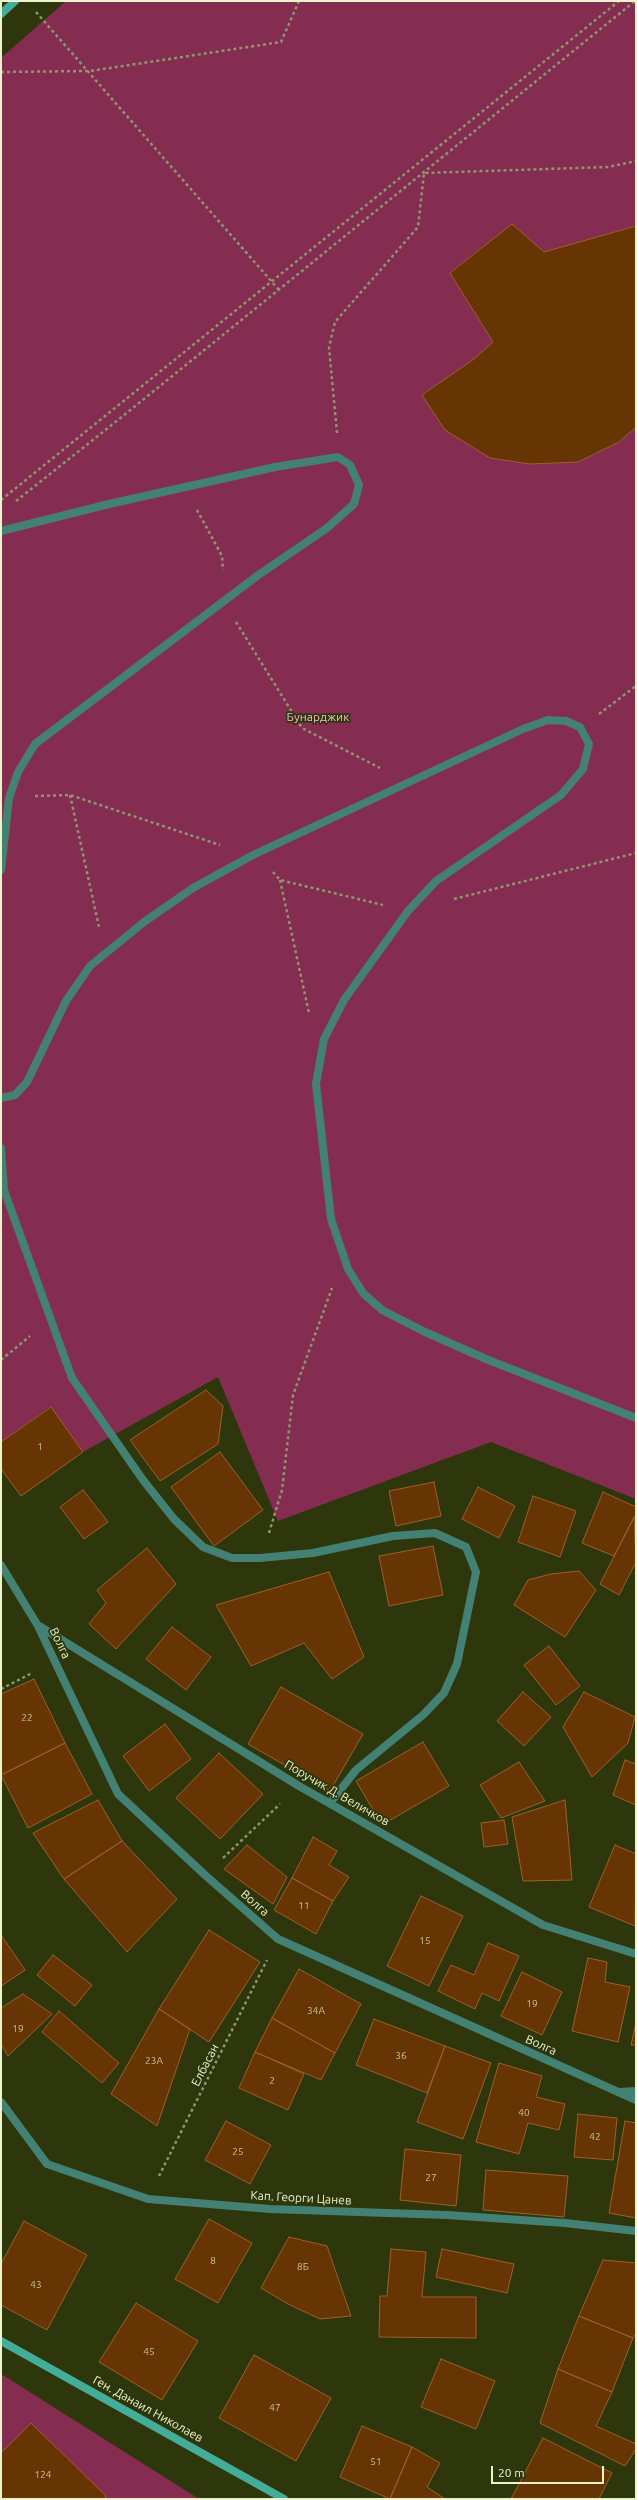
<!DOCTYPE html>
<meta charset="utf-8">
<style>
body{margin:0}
#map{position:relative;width:637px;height:2500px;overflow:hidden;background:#2e360c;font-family:Ubuntu,sans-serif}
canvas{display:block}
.frame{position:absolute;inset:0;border:2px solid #ebf4cd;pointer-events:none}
.scale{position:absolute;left:491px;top:2466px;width:113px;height:18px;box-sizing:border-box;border:2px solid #ebf4cd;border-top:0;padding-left:5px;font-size:12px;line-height:14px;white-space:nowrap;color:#ebf4cd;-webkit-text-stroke:3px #2e360c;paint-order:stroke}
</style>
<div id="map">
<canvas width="637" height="2500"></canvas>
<div class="frame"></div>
<div class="scale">20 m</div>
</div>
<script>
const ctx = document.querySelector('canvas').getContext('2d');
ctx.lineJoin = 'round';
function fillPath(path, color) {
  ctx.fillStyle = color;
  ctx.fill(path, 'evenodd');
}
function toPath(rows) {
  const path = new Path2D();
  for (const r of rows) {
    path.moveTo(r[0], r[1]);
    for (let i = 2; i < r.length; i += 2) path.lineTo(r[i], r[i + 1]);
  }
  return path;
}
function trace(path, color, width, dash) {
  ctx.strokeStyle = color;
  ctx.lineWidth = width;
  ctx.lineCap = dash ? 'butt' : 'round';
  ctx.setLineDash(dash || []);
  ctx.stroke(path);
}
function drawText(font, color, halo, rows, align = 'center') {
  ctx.font = font + ' Ubuntu,sans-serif';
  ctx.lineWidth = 3.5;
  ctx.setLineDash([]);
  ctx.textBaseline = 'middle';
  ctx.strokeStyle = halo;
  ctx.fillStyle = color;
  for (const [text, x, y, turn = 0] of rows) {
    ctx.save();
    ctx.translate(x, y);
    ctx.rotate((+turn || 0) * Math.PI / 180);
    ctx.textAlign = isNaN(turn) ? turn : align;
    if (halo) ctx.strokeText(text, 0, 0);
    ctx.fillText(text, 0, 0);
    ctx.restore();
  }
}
const green = toPath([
 [66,1,636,1,636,1499,491,1442,278,1521,218,1377,83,1452,50,1407,1,1442,1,58],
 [1,2374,17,2384,199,2499,1,2499]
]);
const building = toPath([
 [512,224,544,252,636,226,636,427,619,442,578,462,530,464,490,458,445,430,422,395,474,359,493,342,450,273,512,224],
 [206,1390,223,1406,218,1444,160,1481,130,1440,206,1390],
 [51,1407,83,1452,21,1496,1,1469,1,1442,51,1407],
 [220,1452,263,1510,214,1546,171,1487,220,1452],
 [434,1482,441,1516,396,1526,389,1491,434,1482],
 [478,1487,515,1506,499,1538,462,1519,478,1487],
 [83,1490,108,1522,84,1539,60,1507,83,1490],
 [603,1492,636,1507,636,1514,614,1556,582,1543,603,1492],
 [533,1496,576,1511,560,1557,518,1542,533,1496],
 [634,1517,636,1562,619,1595,600,1584,634,1517],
 [433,1546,443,1595,389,1606,379,1556,433,1546],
 [147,1548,176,1584,116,1649,89,1624,106,1603,97,1590,147,1548],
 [579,1571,596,1590,565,1637,514,1605,528,1580,551,1574,579,1571],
 [329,1572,364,1657,332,1679,304,1643,251,1666,216,1605,329,1572],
 [172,1627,211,1657,186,1690,146,1659,172,1627],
 [549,1646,580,1686,556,1705,524,1665,549,1646],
 [34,1679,65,1743,1,1775,1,1694,34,1679],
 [281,1687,363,1734,330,1791,248,1744,281,1687],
 [523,1692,551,1717,524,1746,497,1721,523,1692],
 [584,1692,635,1717,628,1743,592,1777,563,1727,584,1692],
 [165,1724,191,1759,149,1791,123,1756,165,1724],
 [423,1742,449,1786,382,1825,356,1781,423,1742],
 [65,1743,92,1794,28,1828,1,1775,65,1743],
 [219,1753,263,1794,220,1839,176,1798,219,1753],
 [625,1760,636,1764,636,1805,613,1795,625,1760],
 [519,1762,545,1801,501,1818,480,1785,519,1762],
 [98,1800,122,1841,64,1879,33,1833,98,1800],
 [565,1800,572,1880,523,1881,512,1817,565,1800],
 [504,1820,508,1844,484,1847,481,1823,504,1820],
 [313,1837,337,1851,329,1865,349,1877,333,1901,292,1878,313,1837],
 [122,1841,177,1899,127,1952,64,1879,122,1841],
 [247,1845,287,1877,273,1904,224,1869,247,1845],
 [615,1845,636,1854,635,1926,589,1907,615,1845],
 [292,1878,333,1901,316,1934,274,1910,292,1878],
 [421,1896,463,1916,429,1986,387,1966,421,1896],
 [209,1930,260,1962,209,2042,159,2009,209,1930],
 [1,1935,25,1970,1,1986,1,1935],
 [488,1943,519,1956,499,2001,482,1993,475,2009,438,1991,451,1965,474,1975,488,1943],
 [53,1955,92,1985,75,2006,37,1975,53,1955],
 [588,1958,607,1962,605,1982,630,1987,618,2042,572,2031,588,1958],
 [299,1969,361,2004,335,2053,272,2018,299,1969],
 [522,1972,562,1992,542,2035,501,2016,522,1972],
 [23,1994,52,2014,8,2056,1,2044,1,2008,23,1994],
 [159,2009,190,2029,157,2126,111,2094,159,2009],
 [59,2011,119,2063,102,2083,42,2032,59,2011],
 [272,2018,335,2053,321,2080,255,2052,272,2018],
 [374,2019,445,2046,427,2093,356,2065,374,2019],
 [636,2023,636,2045,631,2045,636,2023],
 [445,2046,491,2063,463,2139,417,2122,445,2046],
 [255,2052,304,2074,288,2110,239,2088,255,2052],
 [499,2063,542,2076,536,2097,565,2104,559,2130,528,2123,519,2154,476,2142,499,2063],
 [578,2114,617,2118,613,2160,574,2157,578,2114],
 [226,2121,271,2145,250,2184,205,2160,226,2121],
 [625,2121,636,2123,636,2218,609,2213,625,2121],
 [405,2149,461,2155,456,2206,400,2200,405,2149],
 [486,2170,568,2176,564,2217,483,2210,486,2170],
 [209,2219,252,2243,218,2303,175,2279,209,2219],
 [24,2221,87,2255,47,2330,1,2305,1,2264,24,2221],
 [289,2237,327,2246,351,2316,320,2319,288,2304,261,2288,289,2237],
 [391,2249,426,2252,422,2297,476,2297,476,2338,379,2337,380,2296,387,2296,391,2249],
 [442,2249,514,2264,507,2293,436,2277,442,2249],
 [603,2260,636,2263,636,2333,633,2338,579,2316,603,2260],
 [136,2303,198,2341,162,2400,99,2362,136,2303],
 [579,2316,633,2338,612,2392,558,2369,579,2316],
 [254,2355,331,2398,296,2461,219,2418,254,2355],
 [441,2359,495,2381,476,2429,421,2407,441,2359],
 [558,2369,612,2392,596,2426,636,2444,636,2449,625,2466,540,2423,558,2369],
 [31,2423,106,2496,104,2499,1,2499,1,2453,31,2423],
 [362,2426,412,2447,390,2499,340,2477,362,2426],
 [543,2438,612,2473,599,2499,511,2499,543,2438],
 [412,2447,440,2463,427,2487,445,2499,390,2499,412,2447]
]);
const path = toPath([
 [36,12,279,290],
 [1,72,90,71,281,42,299,1],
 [337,433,329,347,335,322,418,227,424,173,608,167,636,161],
 [1,500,619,1],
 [16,501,118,420,635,1],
 [197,510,222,556,223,570],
 [236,622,302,728,380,768],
 [599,714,636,686],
 [70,795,99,927],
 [35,796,70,795,220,845],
 [273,872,280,880,383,905],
 [280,880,309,1013],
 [454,899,636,853],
 [1,1360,30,1336],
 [269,1533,282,1490,293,1395,332,1288],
 [1,1689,32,1673],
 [223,1858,280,1804],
 [159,2176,267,1960]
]);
const lane = toPath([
 [1,531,109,504,275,467,338,457,350,465,359,485,354,504,327,528,257,576,35,744,18,772,9,798,1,870],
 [1,1098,15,1095,27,1082,66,1001,90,966,144,922,193,888,253,855,523,729,548,720,566,721,580,727,589,744,583,769,561,795,436,881,408,911,344,1000,324,1039,316,1084,331,1219,348,1269,363,1293,382,1310,425,1332,486,1359,636,1418]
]);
const street = toPath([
 [1,1148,4,1190,72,1378,143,1480,174,1519,203,1547,232,1558,260,1558,313,1553,393,1536,435,1533,466,1547,476,1572,457,1664,444,1693,423,1715,356,1770,330,1803],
 [1,1565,38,1626,118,1794,205,1875,278,1939,636,2100],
 [39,1626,299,1786,543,1925,636,1954],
 [619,2092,636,2091],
 [1,2102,47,2164,148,2199,270,2209,447,2215,565,2223,636,2231]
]);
const secondary = toPath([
 [1,14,15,1],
 [1,2341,284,2499]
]);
const numberNames = [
 ["1",40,1447],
 ["22",27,1718],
 ["11",304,1906],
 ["15",425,1941],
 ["19",532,2004],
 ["34А",316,2011],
 ["19",18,2029],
 ["36",401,2056],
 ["23А",154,2061],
 ["2",272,2081],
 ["40",524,2113],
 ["42",595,2137],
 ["25",238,2152],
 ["27",431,2178],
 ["8",213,2261],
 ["8Б",303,2267],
 ["43",36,2285],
 ["45",149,2352],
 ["47",275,2408],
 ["51",376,2462],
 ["124",43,2475]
];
const parkNames = [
 ["Бунарджик",318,717]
];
const streetNames = [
 ["Волга",60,1643,64],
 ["Поручик Д. Величков",337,1793,30],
 ["Волга",255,1903,41],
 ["Волга",541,2045,24],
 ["Елбасан",205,2065,-63],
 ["Кап. Георги Цанев",301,2198,3],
 ["Ген. Данаил Николаев",148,2409,29]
];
fillPath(green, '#852d51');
fillPath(building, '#663503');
trace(building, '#9d602c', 1);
trace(path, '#8d966d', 2.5, [3, 3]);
trace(lane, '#438174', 8);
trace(street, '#438174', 8);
trace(secondary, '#43ad99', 8);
drawText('10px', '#cac49a', null, numberNames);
drawText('12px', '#f7bcce', '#2e360c', parkNames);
drawText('12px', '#ebf4cd', '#2e360c', streetNames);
</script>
